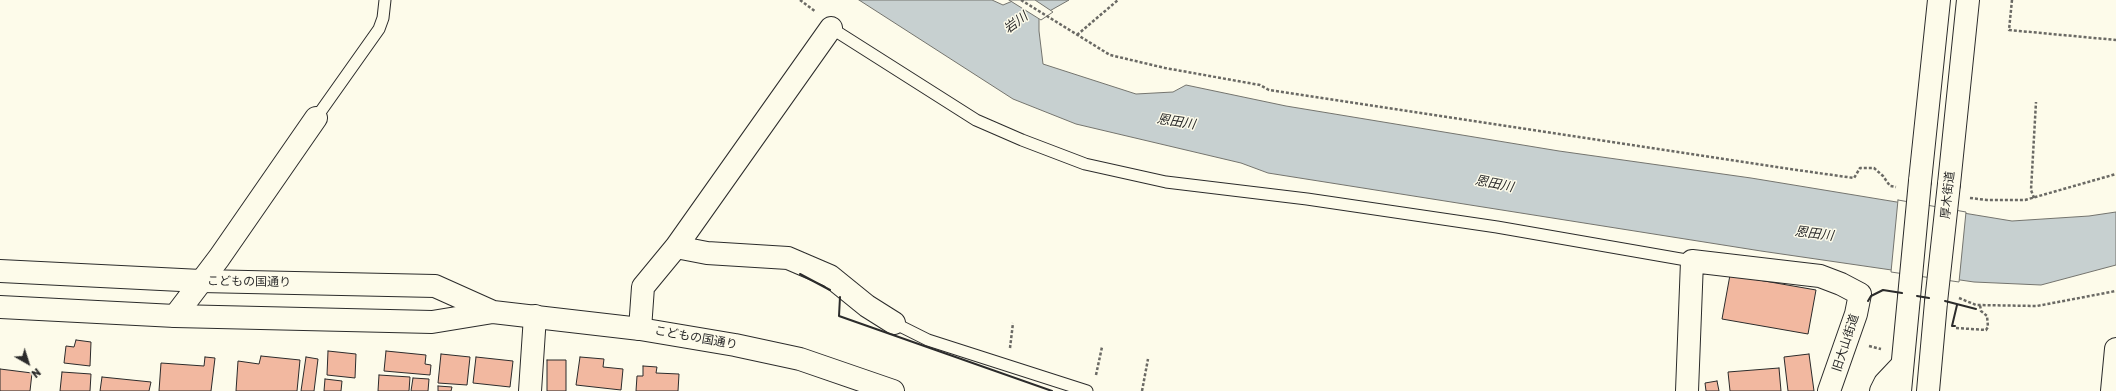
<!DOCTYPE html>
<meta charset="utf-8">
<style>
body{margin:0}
#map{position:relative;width:2116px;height:391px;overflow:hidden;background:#fdfbea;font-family:Rubik,sans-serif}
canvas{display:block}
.north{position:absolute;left:8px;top:343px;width:40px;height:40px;-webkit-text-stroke:3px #fdfbea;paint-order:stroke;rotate:141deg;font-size:11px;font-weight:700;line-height:16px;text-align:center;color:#2b2b2b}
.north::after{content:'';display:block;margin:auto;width:14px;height:18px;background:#2b2b2b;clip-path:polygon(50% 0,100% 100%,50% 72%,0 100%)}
</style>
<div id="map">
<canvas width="2116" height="391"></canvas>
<div class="north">N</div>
</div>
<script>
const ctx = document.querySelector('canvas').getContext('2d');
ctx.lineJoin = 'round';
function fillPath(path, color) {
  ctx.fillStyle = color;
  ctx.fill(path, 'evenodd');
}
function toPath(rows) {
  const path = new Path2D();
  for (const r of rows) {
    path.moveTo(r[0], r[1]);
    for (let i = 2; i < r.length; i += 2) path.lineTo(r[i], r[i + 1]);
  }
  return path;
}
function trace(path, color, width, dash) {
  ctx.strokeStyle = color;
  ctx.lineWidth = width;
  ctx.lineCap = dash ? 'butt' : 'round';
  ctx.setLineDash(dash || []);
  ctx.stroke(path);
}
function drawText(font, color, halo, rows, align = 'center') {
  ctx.font = font + ' Rubik,"Noto Sans JP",sans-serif';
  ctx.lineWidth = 3;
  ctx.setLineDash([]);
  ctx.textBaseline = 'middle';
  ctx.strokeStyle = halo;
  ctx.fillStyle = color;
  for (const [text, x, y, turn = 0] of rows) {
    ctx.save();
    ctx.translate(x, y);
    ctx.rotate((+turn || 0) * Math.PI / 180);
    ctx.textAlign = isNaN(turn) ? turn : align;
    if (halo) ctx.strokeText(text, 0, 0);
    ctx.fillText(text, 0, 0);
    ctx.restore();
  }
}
const water = toPath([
 [859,0,992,0,1003,5,1015,0,1069,0,1039,17,1039,31,1043,64,1136,94,1173,92,1186,85,1286,106,1559,151,1751,178,2012,221,2089,216,2116,212,2116,265,2041,285,1974,282,1761,251,1268,173,1241,163,1076,124,1013,99,859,0]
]);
const pier = toPath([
 [1009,0,1035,0,1053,12,1041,20,1009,0],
 [1898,200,1966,212,1959,282,1891,272,1898,200]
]);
const building = toPath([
 [1730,275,1816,290,1808,334,1722,319,1730,275],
 [76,340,91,342,90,366,64,363,66,346,74,347,76,340],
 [328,351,356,354,355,378,327,375,328,351],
 [386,351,426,355,425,364,431,365,430,375,384,371,386,351],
 [441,354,470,357,467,385,438,383,441,354],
 [1809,354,1814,391,1788,391,1784,357,1809,354],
 [261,356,300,360,297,391,236,391,238,361,259,364,261,356],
 [205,357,215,358,211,391,159,391,161,363,204,366,205,357],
 [306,357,318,359,314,391,301,391,306,357],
 [476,357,513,361,510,387,473,383,476,357],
 [580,357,604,359,603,367,623,369,621,390,576,385,580,357],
 [547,360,566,360,566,391,547,391,547,360],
 [643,366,657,367,656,373,679,374,678,391,636,391,637,376,643,376,643,366],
 [1779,368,1781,391,1730,391,1728,372,1779,368],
 [0,369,32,373,30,391,0,391,0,369],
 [62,372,91,374,90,391,60,391,62,372],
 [379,375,410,377,409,391,378,391,379,375],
 [102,377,151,382,149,391,100,391,102,377],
 [413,378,429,379,428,391,411,391,413,378],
 [325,379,342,381,341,391,324,391,325,379],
 [1717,381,1719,391,1706,391,1705,383,1717,381],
 [438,386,452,387,451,391,438,391,438,386]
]);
const path = toPath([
 [800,0,816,12],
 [1021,0,1110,55,1165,68,1260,85,1269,90,1797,170,1854,178,1860,168,1874,168,1883,176,1890,186,1896,187],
 [2012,0,2009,30,2116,40],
 [1077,35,1118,0],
 [1970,198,1987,200,2025,200,2116,174],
 [2034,198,2031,190,2036,102],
 [1959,298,1976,305,2037,306,2116,291],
 [1956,328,1986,330,1988,327,1987,316,1981,311,1980,305],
 [1869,346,1881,349],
 [1010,348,1013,323],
 [1096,375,1102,347],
 [1142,391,1148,359]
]);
const lane = toPath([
 [831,28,976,120,1022,140,1085,164,1166,182,1307,199,1497,227,1692,261],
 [316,118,379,29,383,18,385,0],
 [894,323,928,340,1087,391]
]);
const street = toPath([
 [676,247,707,253,788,258,830,276,867,306,894,323],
 [175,316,219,258,316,118],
 [640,329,643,287,676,247,831,28],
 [530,391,535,316],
 [1687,391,1692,261,1820,276,1841,284,1860,294,1856,314,1829,391],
 [2112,391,2116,349]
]);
const secondary = toPath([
 [0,271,201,281,435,286,493,312],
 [0,307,175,316,432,322,493,312,640,329,735,345,800,359,893,391]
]);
const highway = toPath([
 [1920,181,1939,0],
 [1949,184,1968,0],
 [1881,391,1885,383,1902,365],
 [1900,391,1909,297],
 [1928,391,1936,302]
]);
const highwayBridge = toPath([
 [1909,297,1920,181],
 [1936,302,1949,184]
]);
const wall = toPath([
 [800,274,830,290],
 [1917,296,1929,298],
 [840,297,839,316,1052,391],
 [1868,301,1871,296,1883,290,1902,293],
 [1945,301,1976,309],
 [1955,326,1952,326,1957,305]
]);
const streetNames = [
 ["厚木街道",1948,195,-84],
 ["こどもの国通り",249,282,1],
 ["こどもの国通り",696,338,10],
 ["旧大山街道",1846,343,-72]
];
const waterNames = [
 ["岩川",1016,23,-37],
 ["恩田川",1176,122,9],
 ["恩田川",1494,184,11],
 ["恩田川",1814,234,7]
];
fillPath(water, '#c7d0d0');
trace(water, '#74746e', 1);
fillPath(pier, '#fdfbea');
trace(pier, '#74746e', 1);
fillPath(building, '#f2b8a0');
trace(building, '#2b2b2b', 1);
trace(lane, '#2b2b2b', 13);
trace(street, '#2b2b2b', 24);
trace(secondary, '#2b2b2b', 24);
trace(highway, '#2b2b2b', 24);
trace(path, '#6a6964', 2.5, [3, 2]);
trace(lane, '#fdfbea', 11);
trace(street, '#fdfbea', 22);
trace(secondary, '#fdfbea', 22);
trace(highway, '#fdfbea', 22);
trace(highwayBridge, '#2b2b2b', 24, []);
trace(highwayBridge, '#fdfbea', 22);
trace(wall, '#2b2b2b', 2);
drawText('12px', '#2b2b2b', '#fdfbea', streetNames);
drawText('italic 13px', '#2b2b2b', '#fdfbea', waterNames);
</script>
